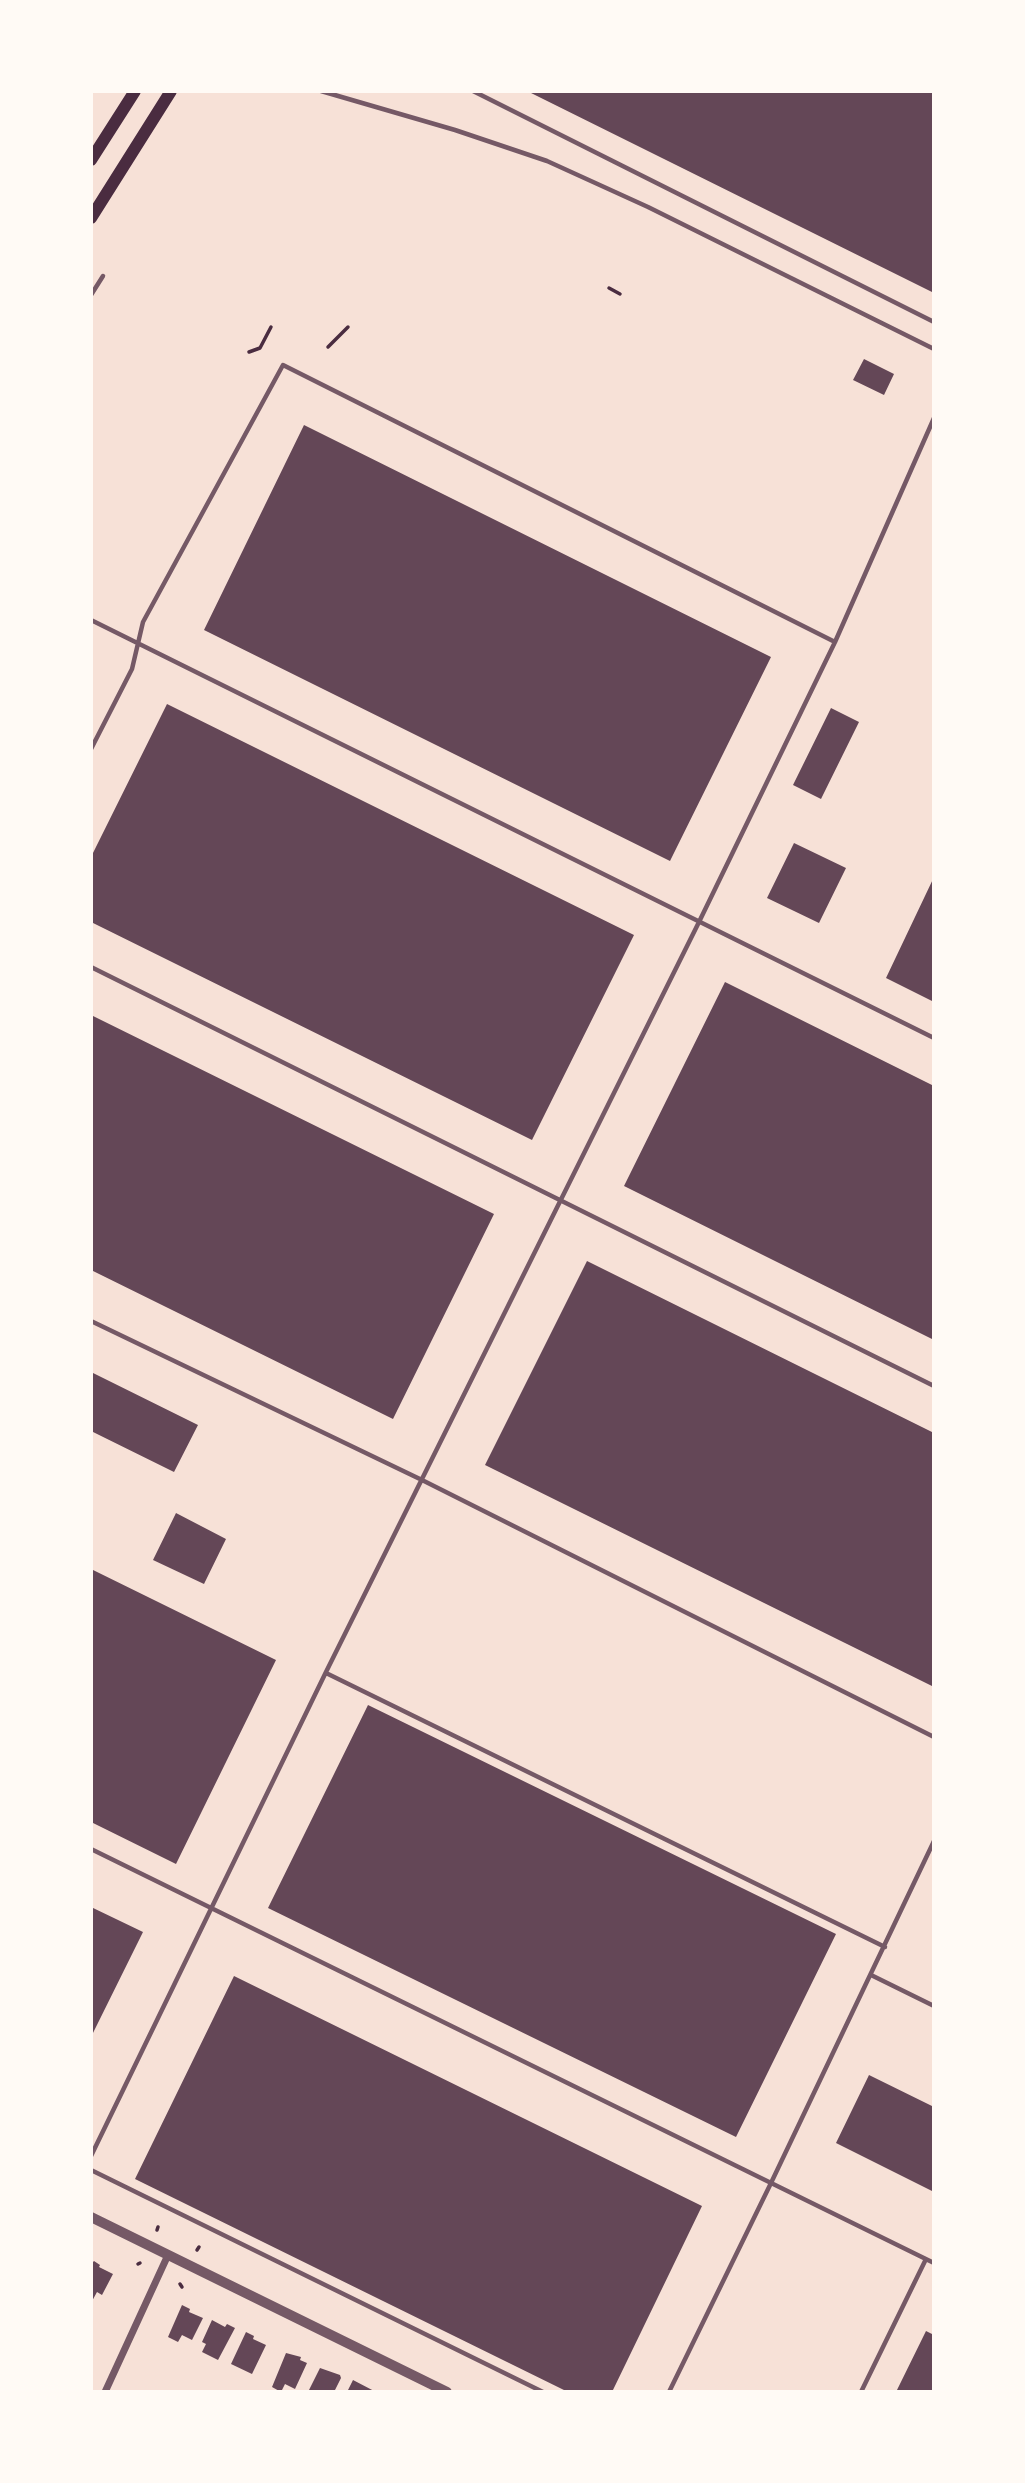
<!DOCTYPE html>
<style>
body{margin:0}
#map{position:relative;width:1025px;height:2483px;overflow:hidden;background:#f7e1d7;font-family:"Space Grotesk",sans-serif}
canvas{display:block}
.frame{position:absolute;inset:0;border:93px solid #fffaf5;pointer-events:none}
</style>
<div id="map">
<canvas width="1025" height="2483"></canvas>
<div class="frame"></div>
</div>
<script>
const ctx = document.querySelector('canvas').getContext('2d');
ctx.lineJoin = 'round';
function fillPath(path, color) {
  ctx.fillStyle = color;
  ctx.fill(path, 'evenodd');
}
function toPath(rows) {
  const path = new Path2D();
  for (const r of rows) {
    path.moveTo(r[0], r[1]);
    for (let i = 2; i < r.length; i += 2) path.lineTo(r[i], r[i + 1]);
  }
  return path;
}
function trace(path, color, width, dash) {
  ctx.strokeStyle = color;
  ctx.lineWidth = width;
  ctx.lineCap = dash ? 'butt' : 'round';
  ctx.setLineDash(dash || []);
  ctx.stroke(path);
}
const building = toPath([
 [527,91,934,91,934,293],
 [864,359,894,374,884,395,853,380],
 [304,425,771,657,670,861,204,630],
 [167,704,634,935,532,1140,91,922,91,857],
 [831,708,859,722,821,799,793,785],
 [794,843,846,868,819,923,767,898],
 [934,877,934,1002,886,978],
 [725,982,934,1086,934,1340,624,1186],
 [91,1015,494,1214,393,1419,91,1270],
 [587,1261,934,1433,934,1687,485,1465],
 [91,1372,198,1425,174,1472,91,1431],
 [176,1513,226,1539,204,1584,153,1560],
 [91,1569,276,1660,176,1864,91,1822],
 [368,1705,836,1934,736,2137,268,1908],
 [91,1907,143,1932,91,2037],
 [234,1976,702,2206,612,2392,568,2392,135,2179],
 [869,2075,934,2107,934,2192,836,2143],
 [94,2261,100,2265,99,2267,113,2274,102,2295,97,2292,91,2303,91,2264],
 [182,2305,190,2309,189,2312,203,2318,192,2340,182,2335,178,2342,168,2337],
 [212,2320,225,2327,227,2324,235,2328,218,2360,202,2352,206,2344,202,2342],
 [926,2331,934,2335,934,2392,896,2392],
 [246,2332,254,2336,253,2339,266,2345,252,2374,231,2364],
 [286,2353,301,2357,300,2360,307,2363,295,2389,285,2384,281,2392,272,2387],
 [320,2368,340,2375,341,2378,334,2392,308,2392],
 [353,2380,376,2392,347,2392]
]);
const path = toPath([
 [609,288,620,294],
 [328,347,348,327],
 [249,352,260,348,271,327],
 [157,2230,158,2227],
 [197,2250,199,2247],
 [138,2264,140,2263],
 [180,2284,182,2287]
]);
const service = toPath([
 [321,91,455,130,547,161,648,207,934,349],
 [473,91,934,322],
 [91,295,103,276],
 [91,620,934,1038],
 [91,749,132,669,143,622,283,365,835,642],
 [91,967,934,1386],
 [91,1321,422,1480,934,1737],
 [326,1673,885,1947],
 [91,1849,934,2263],
 [871,1975,934,2006],
 [91,2156,326,1672,699,922,835,642,934,418],
 [91,2170,543,2392],
 [669,2392,771,2183,934,1841],
 [861,2392,926,2259]
]);
const minor = toPath([
 [105,2392,168,2255]
]);
const tertiary = toPath([
 [91,2217,447,2392]
]);
const secondary = toPath([
 [91,160,135,91],
 [91,218,171,91]
]);
fillPath(building, '#644757');
trace(path, '#4a2c40', 3.5);
trace(service, '#755966', 4.5);
trace(minor, '#755966', 7);
trace(tertiary, '#755966', 10);
trace(secondary, '#4a2c40', 12);
</script>
